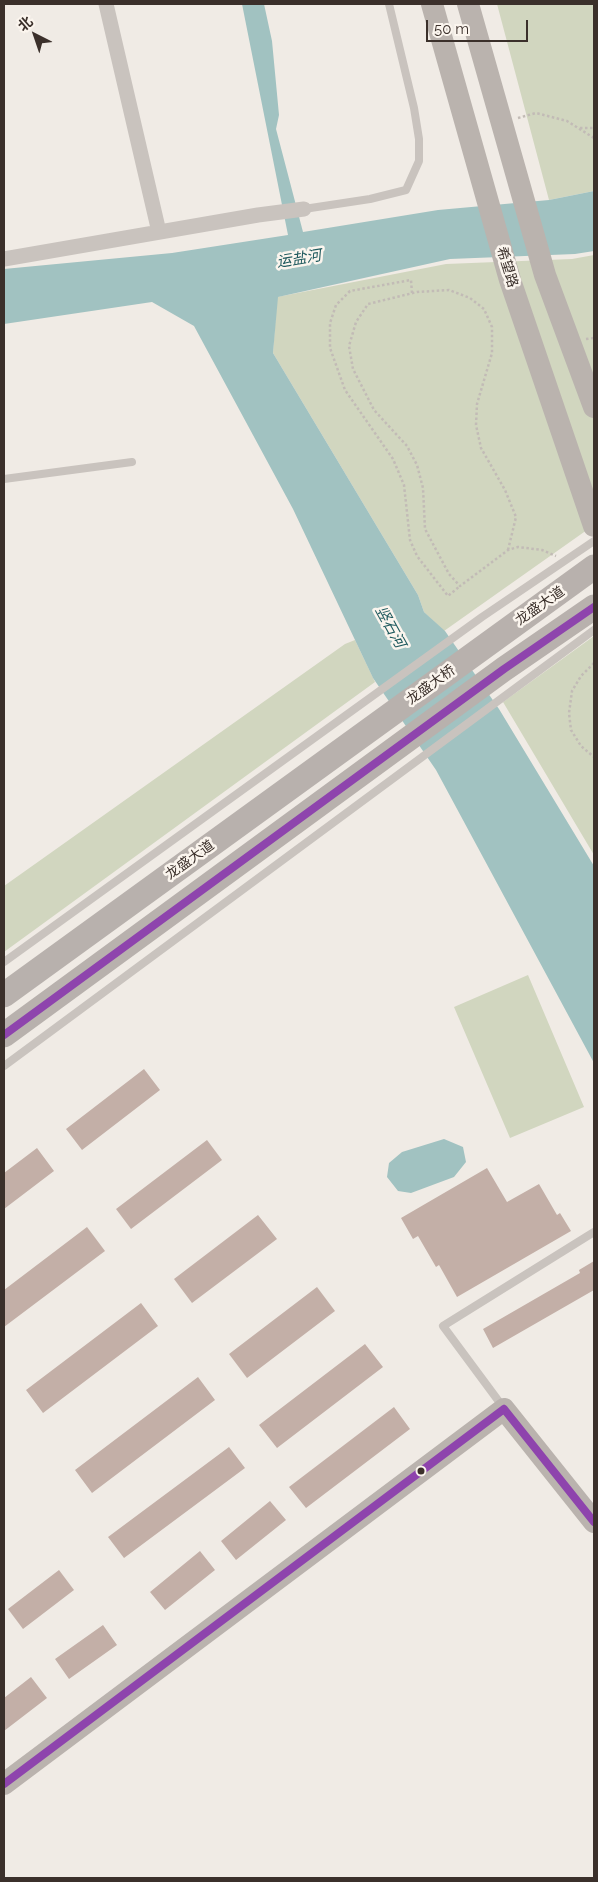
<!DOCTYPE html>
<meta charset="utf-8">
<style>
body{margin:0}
#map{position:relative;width:598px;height:1882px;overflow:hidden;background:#f0ebe5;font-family:Raleway,"Noto Sans SC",sans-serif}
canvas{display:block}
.frame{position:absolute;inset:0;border:5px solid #3b302b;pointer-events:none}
.north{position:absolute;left:10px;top:10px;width:50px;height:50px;-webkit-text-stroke:4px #fbf5ee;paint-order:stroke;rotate:319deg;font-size:14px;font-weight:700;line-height:20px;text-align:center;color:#3b302b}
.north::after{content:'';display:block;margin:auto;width:18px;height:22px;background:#3b302b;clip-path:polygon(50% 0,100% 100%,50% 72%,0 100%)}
.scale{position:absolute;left:426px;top:20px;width:102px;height:22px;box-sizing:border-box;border:2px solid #3b302b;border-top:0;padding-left:6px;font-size:15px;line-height:18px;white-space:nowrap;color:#3b302b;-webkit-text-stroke:4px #fbf5ee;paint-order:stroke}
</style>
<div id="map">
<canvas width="598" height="1882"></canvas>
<div class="frame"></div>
<div class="north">北</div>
<div class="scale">50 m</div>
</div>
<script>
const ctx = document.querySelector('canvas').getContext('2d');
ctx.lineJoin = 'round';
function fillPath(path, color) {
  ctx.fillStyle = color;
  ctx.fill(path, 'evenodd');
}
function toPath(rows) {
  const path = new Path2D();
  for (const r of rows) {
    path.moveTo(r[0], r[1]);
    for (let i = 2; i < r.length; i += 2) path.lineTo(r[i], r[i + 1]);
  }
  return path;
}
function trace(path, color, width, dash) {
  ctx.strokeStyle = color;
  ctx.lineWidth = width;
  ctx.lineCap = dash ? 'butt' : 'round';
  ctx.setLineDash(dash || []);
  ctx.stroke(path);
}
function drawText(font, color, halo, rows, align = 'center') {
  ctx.font = font + ' Raleway,"Noto Sans SC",sans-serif';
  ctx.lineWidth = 5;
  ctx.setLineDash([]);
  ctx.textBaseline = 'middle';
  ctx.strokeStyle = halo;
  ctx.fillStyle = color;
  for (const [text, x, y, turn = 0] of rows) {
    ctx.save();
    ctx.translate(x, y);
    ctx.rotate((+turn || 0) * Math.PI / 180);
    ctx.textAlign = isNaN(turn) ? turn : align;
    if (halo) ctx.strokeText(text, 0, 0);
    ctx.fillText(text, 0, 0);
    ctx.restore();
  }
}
const green = toPath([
 [497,4,594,4,594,191,549,200],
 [594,255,594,525,444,631,424,612,418,595,273,353,277,297,446,264,572,259],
 [594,636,594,855,503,702],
 [355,640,375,682,4,952,4,886,345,644],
 [528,975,584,1107,510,1138,454,1007]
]);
const water = toPath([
 [242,4,264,4,272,41,279,115,276,129,303,232,438,210,549,200,594,191,594,251,575,254,450,259,278,297,273,353,418,595,424,612,445,631,499,709,594,866,594,1063,436,770,373,678,293,509,194,326,152,302,4,324,4,269,172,253,288,235],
 [444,1139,463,1147,466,1162,454,1177,411,1193,398,1191,387,1177,389,1163,402,1152]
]);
const building = toPath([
 [144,1069,160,1090,82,1150,66,1129],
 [207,1140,222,1160,131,1229,116,1209],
 [37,1148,54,1171,4,1209,4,1173],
 [487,1168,507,1202,539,1184,557,1215,560,1213,571,1231,457,1297,439,1265,436,1267,418,1236,413,1239,401,1218],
 [258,1215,277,1239,192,1303,174,1279],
 [87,1227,105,1251,4,1327,4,1290],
 [594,1261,594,1290,493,1348,483,1329,580,1273,579,1270],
 [317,1287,335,1311,247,1378,229,1354],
 [141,1303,158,1326,43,1413,26,1390],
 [365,1344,383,1367,277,1448,259,1425],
 [198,1377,215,1400,92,1493,75,1470],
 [394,1407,410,1429,306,1508,289,1487],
 [229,1447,245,1468,124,1558,108,1537],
 [270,1501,286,1520,236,1560,221,1541],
 [200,1551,215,1570,165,1610,150,1592],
 [59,1570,74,1590,23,1629,8,1609],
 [103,1625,117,1645,69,1679,55,1659],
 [31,1677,47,1698,4,1731,4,1698]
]);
const path = toPath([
 [518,118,536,113,567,121,594,138],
 [580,128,594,128],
 [412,293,411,280,350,291,336,305,330,323,330,348,345,390,393,459,404,485,410,540,417,556,448,596,460,586],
 [586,339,594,338],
 [508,550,516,517,505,490,481,448,476,425,477,404,492,353,492,327,484,309,470,298,449,290,417,292,368,304,356,322,349,346,353,369,374,410,407,446,417,465,423,488,425,529,449,574,460,586,508,550,518,547,542,550,556,556],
 [594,663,581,676,572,691,569,713,571,730,581,746,594,757]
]);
const lane = toPath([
 [304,209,370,199,406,190,419,161,419,139,414,108,389,4],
 [4,479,132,462],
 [4,962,482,617,594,541],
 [4,1066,594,630],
 [503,1407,443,1326,594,1232]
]);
const street = toPath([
 [106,4,159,232],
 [4,259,258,215,304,209]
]);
const secondary = toPath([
 [432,4,510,280,594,526],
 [468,4,545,275,594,407],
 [4,1784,504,1409,594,1522]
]);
const primary = toPath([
 [4,995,594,567],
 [4,1035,504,669,594,607]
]);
const bus1 = toPath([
 [4,1035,504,669,594,607],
 [504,1409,594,1522],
 [4,1784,504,1409]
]);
const markers = [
 [421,1471,4.5,"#3b302b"]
];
const streetNames = [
 ["希望路",507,267,73],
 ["龙盛大道",540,606,-35],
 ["龙盛大桥",431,685,-36],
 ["龙盛大道",190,860,-36]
];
const waterNames = [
 ["运盐河",299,259,-9],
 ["竖石河",390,627,61]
];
fillPath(green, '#d1d6bf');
fillPath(water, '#a1c2c1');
fillPath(building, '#c3afa7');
trace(path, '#c2bbb6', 2.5, [2.5, 2.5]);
trace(lane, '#c9c3be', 8);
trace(street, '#c9c3be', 15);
trace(secondary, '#bab3ae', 22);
trace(primary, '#b8b1ad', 25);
trace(bus1, '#8e44ad', 8);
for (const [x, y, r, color] of markers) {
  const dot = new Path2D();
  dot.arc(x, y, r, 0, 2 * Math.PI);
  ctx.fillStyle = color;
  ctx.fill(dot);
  trace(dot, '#fbf5ee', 2);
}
drawText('14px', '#3b302b', '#fbf5ee', streetNames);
drawText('italic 15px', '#1f5a5e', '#fbf5ee', waterNames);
</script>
